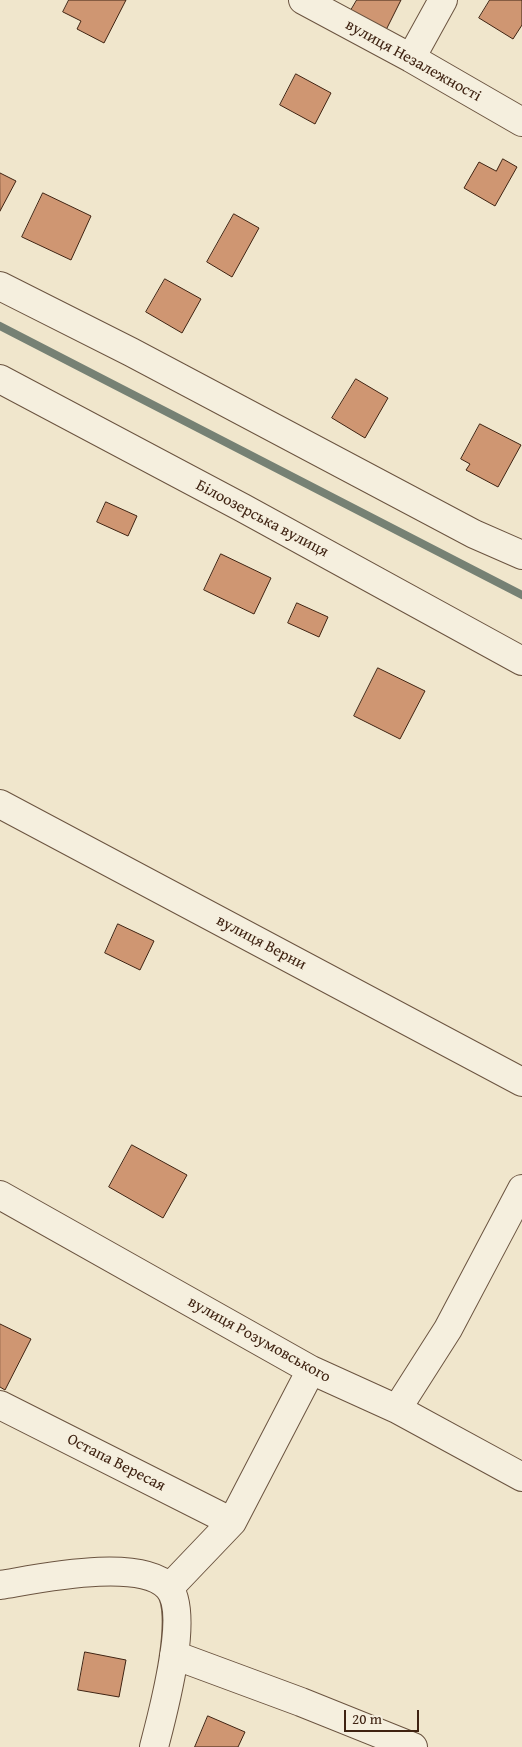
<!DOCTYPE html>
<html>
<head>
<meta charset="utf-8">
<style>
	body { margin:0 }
	#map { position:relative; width:522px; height:1747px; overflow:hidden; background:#f0e6cc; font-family:"Gentium Book Plus",serif }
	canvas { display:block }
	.scale { position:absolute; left:344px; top:1710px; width:75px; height:22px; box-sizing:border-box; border:2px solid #3f2312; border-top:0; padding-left:6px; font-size:15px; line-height:18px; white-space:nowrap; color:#3f2312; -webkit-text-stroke:4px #f5efde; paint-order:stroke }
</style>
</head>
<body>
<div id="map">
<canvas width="522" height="1747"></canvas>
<div class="scale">20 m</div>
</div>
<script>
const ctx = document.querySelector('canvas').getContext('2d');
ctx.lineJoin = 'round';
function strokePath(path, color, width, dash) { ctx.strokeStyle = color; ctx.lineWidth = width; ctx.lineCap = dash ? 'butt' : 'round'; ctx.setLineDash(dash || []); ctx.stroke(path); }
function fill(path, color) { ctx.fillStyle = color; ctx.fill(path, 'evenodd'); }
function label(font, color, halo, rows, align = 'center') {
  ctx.font = font + ' "Gentium Book Plus",serif'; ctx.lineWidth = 4.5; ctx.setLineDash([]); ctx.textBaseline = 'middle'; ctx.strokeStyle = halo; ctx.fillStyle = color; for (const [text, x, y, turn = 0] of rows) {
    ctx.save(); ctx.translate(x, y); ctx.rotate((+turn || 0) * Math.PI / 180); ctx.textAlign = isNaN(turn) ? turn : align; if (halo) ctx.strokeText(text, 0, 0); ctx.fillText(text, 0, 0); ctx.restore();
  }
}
strokePath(new Path2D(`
	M 0,326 L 522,595`), '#768174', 8);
const building = new Path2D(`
	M 69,0 L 126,0 L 104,43 L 77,29 L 81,21 L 63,12 Z
	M 357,0 L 401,0 L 386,30 L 350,12 Z
	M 490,0 L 522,0 L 522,25 L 513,39 L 479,18 Z
	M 296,74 L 331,93 L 315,124 L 280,105 Z
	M 503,159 L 517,167 L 495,206 L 464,188 L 479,162 L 496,171 Z
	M 0,173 L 16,181 L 0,211 Z
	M 43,193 L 91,216 L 71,260 L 22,237 Z
	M 234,214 L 259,228 L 232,277 L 207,262 Z
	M 165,279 L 201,299 L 182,333 L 146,312 Z
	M 356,379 L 388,398 L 365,438 L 332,418 Z
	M 480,424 L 521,445 L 498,487 L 466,470 L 470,464 L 461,459 Z
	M 106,502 L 137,516 L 128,536 L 97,522 Z
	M 221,554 L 271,578 L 254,614 L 204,590 Z
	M 297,603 L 328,617 L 319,637 L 288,623 Z
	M 378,668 L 425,691 L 400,739 L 354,716 Z
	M 118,924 L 154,941 L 140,970 L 105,953 Z
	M 132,1145 L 187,1175 L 163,1218 L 109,1187 Z
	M 0,1324 L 31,1339 L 5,1390 L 0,1387 Z
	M 85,1652 L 126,1660 L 119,1697 L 78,1690 Z
	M 208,1716 L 245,1732 L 238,1747 L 195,1747 Z`);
fill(building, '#cf9672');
strokePath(building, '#3f2312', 1);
const minor = new Path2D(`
	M 303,0 L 411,58 L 522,122
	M 411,58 L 443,0
	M 0,286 L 131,352 L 474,534 L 522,555
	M 0,379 L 243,508 L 522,661
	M 0,804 L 522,1082
	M 0,1195 L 311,1370 L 397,1409 L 522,1477
	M 0,1405 L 232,1522
	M 397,1409 L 448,1329 L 522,1189
	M 0,1585 C 38,1579 139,1557 168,1587 C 191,1611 162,1716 154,1747
	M 169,1588 L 232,1522 L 311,1370
	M 174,1655 L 301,1702 L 413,1747`);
strokePath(minor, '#6b5440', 30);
strokePath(minor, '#f5efde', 28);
label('16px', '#3f2312', '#f5efde', [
	["вулиця Незалежності",413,61,29],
	["Білоозерська вулиця",262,519,28],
	["вулиця Верни",261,943,28],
	["вулиця Розумовського",259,1340,29],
	["Остапа Вересая",116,1463,27]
]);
</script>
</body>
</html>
